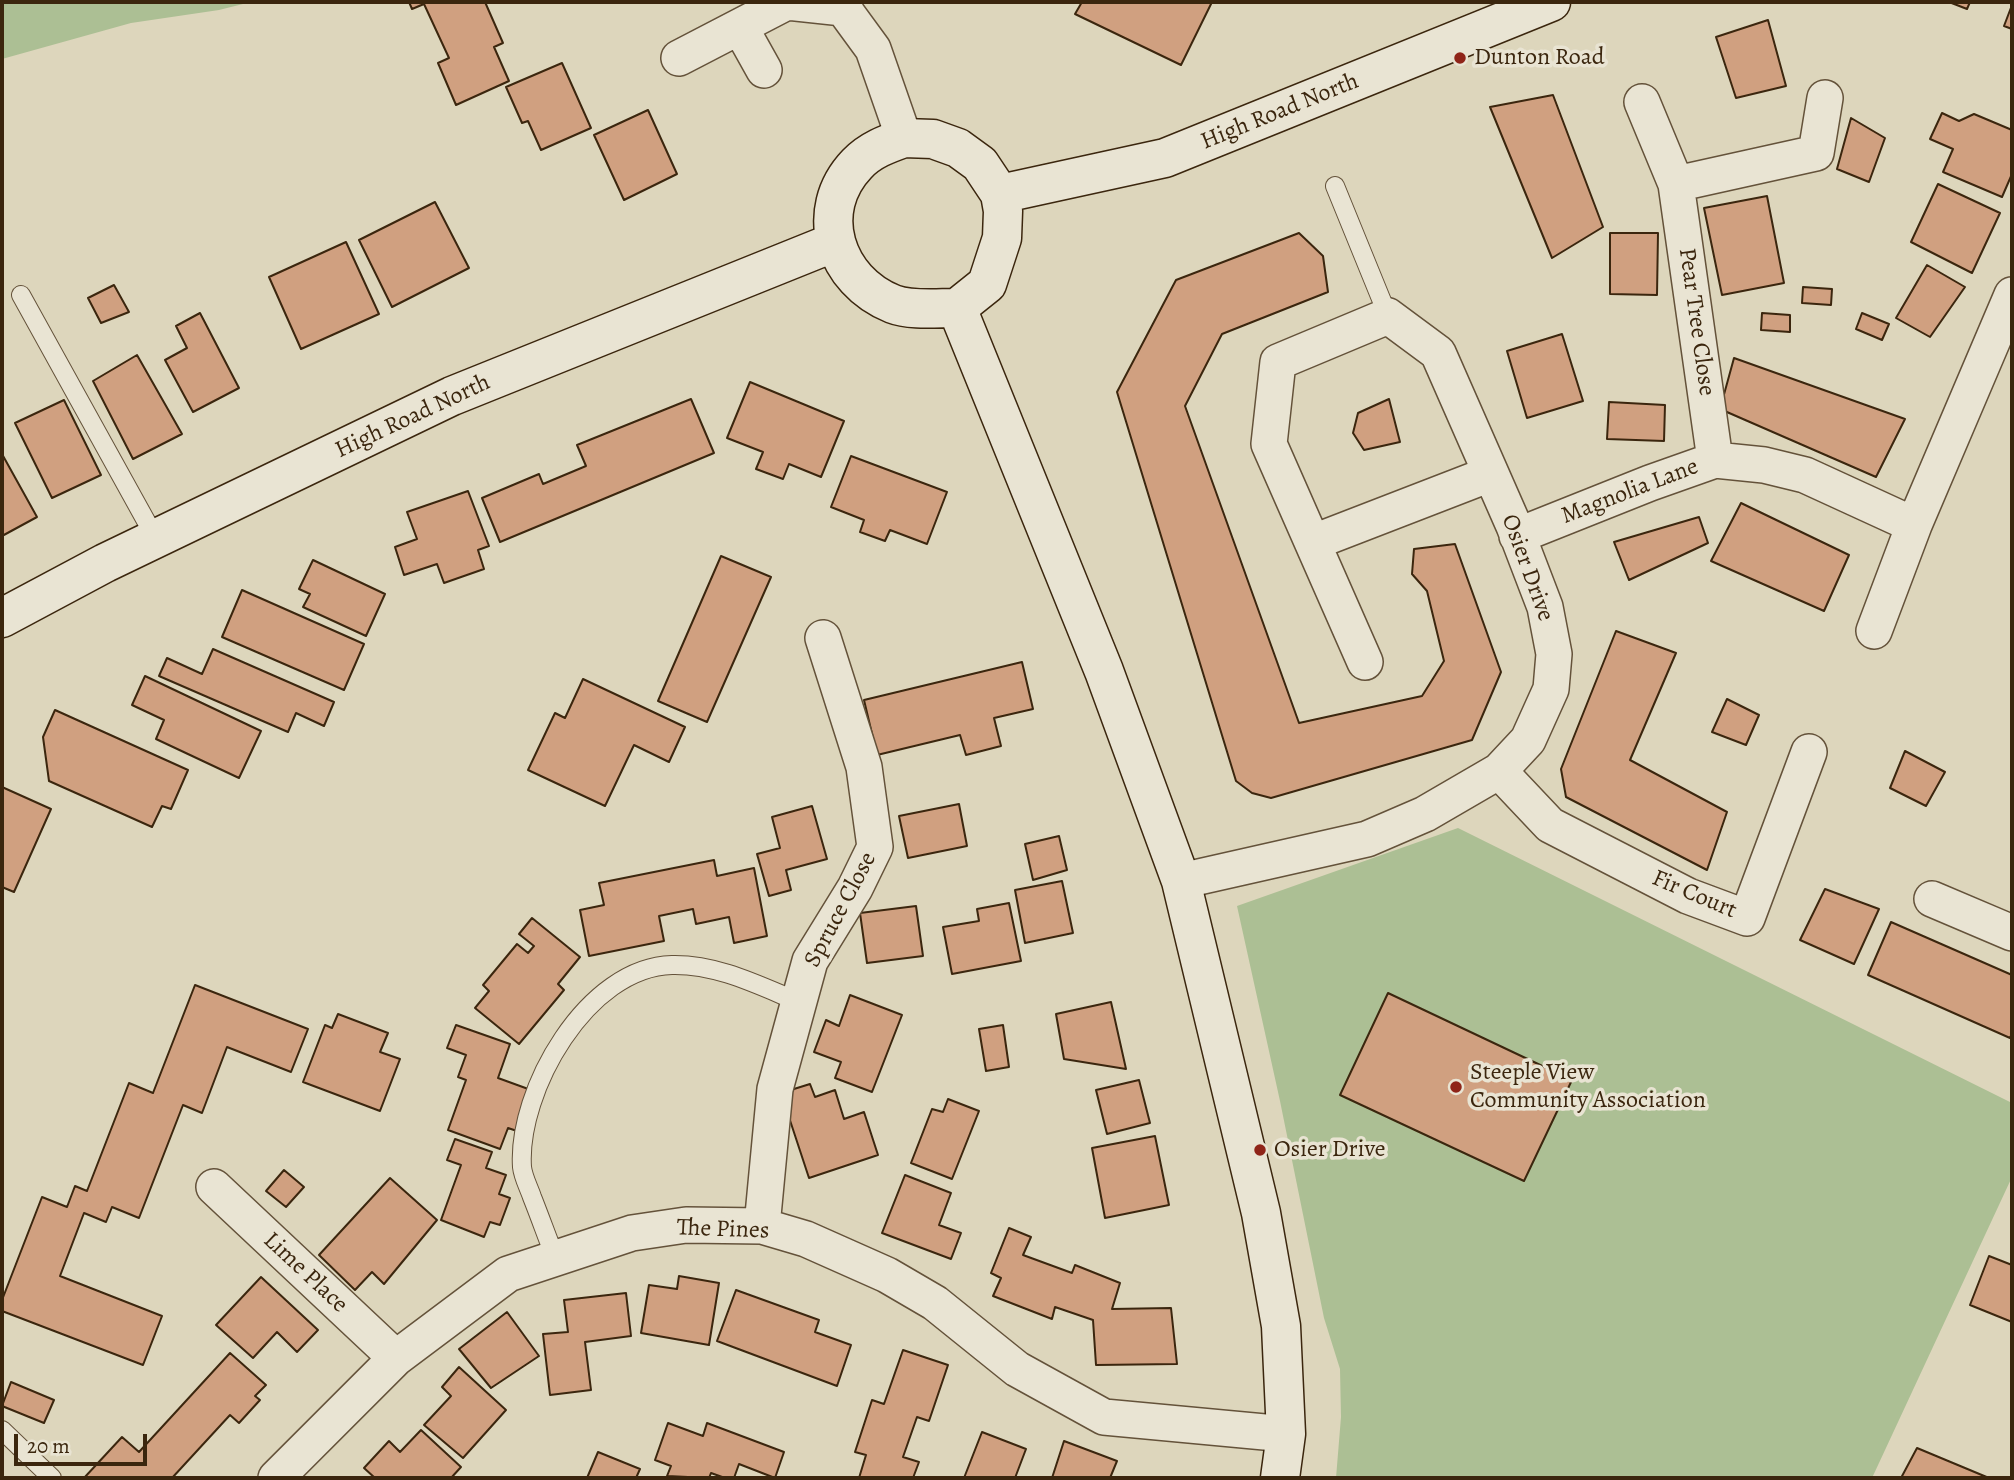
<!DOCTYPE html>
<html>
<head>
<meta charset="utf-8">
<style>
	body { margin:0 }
	#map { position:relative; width:2014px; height:1480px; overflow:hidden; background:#ddd6bc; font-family:Alegreya,serif }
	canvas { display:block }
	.frame { position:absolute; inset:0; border:4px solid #3b260e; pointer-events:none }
	.scale { position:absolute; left:14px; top:1434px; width:133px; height:32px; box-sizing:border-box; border:4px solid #3b260e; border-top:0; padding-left:9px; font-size:21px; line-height:24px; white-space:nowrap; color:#3b260e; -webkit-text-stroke:5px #e9e4d3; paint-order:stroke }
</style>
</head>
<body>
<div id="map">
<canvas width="2014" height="1480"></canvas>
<div class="frame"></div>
<div class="scale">20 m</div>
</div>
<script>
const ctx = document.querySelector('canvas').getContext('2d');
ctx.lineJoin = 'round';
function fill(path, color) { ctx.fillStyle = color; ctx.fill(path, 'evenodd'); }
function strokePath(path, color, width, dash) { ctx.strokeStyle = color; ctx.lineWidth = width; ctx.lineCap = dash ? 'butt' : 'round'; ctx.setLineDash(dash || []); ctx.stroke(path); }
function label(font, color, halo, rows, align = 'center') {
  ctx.font = font + ' Alegreya,serif'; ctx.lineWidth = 7; ctx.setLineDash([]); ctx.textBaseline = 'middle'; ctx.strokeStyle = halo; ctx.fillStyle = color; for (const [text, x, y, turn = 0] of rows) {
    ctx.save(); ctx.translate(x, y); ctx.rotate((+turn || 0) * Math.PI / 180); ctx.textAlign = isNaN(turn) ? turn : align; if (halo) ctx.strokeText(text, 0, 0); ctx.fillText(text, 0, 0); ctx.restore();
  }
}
fill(new Path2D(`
	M 2,2 L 251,2 L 219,10 L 131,23 L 2,59 Z
	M 1458,828 L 2012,1103 L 2012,1177 L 1872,1478 L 1336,1478 L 1341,1417 L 1340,1369 L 1324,1318 L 1280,1101 L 1237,906 Z`), '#acbf94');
const building = new Path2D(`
	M 409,2 L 485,2 L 503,43 L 494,47 L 509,81 L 456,105 L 438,63 L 449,58 L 424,4 L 412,9 Z
	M 1082,2 L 1212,2 L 1181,65 L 1075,14 Z
	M 1949,2 L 1970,2 L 1967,9 Z
	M 2012,5 L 2012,29 L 2004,26 Z
	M 1768,20 L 1786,86 L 1736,98 L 1716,37 Z
	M 562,63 L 591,128 L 541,150 L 528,121 L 522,123 L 506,87 Z
	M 1553,95 L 1603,227 L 1552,258 L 1490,107 Z
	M 648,110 L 677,174 L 624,200 L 594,135 Z
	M 1942,113 L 1959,121 L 1974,114 L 2012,130 L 2012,174 L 2002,197 L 1943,172 L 1953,149 L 1930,139 Z
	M 1851,118 L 1885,138 L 1869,182 L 1837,169 Z
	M 1938,184 L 2000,213 L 1972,273 L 1911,242 Z
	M 1767,196 L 1784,283 L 1722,295 L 1704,208 Z
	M 435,202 L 469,268 L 392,307 L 359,240 Z
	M 1299,233 L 1323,256 L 1328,292 L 1222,334 L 1185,406 L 1299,723 L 1422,696 L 1444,661 L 1427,591 L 1412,574 L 1414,549 L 1455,544 L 1501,672 L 1472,740 L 1271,798 L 1252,793 L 1236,781 L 1117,392 L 1176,280 Z
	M 1610,233 L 1658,233 L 1657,295 L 1610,294 Z
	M 346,242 L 379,314 L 301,349 L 269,277 Z
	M 1927,265 L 1965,287 L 1930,337 L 1896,318 Z
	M 114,285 L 129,312 L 101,323 L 88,298 Z
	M 1803,287 L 1832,289 L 1831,305 L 1802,303 Z
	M 200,313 L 239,388 L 193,412 L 165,360 L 187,348 L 176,326 Z
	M 1762,313 L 1790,315 L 1790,332 L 1761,330 Z
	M 1862,313 L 1889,324 L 1882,340 L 1856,329 Z
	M 1562,334 L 1583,401 L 1527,418 L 1507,351 Z
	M 137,355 L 182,434 L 133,459 L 93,381 Z
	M 1734,358 L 1905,419 L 1876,477 L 1720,409 Z
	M 750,382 L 844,421 L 821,477 L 789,464 L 783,479 L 756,469 L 763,452 L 727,438 Z
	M 691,399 L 714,453 L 500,542 L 482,498 L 539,474 L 543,484 L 586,466 L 577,445 Z
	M 1389,399 L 1400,442 L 1364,450 L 1353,433 L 1358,413 Z
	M 64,400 L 101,475 L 52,498 L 15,423 Z
	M 1609,402 L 1665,405 L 1664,441 L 1607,439 Z
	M 2,454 L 37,517 L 2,536 Z
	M 851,456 L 947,492 L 927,544 L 890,530 L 885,541 L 860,532 L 864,520 L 831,507 Z
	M 468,491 L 489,546 L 478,550 L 484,569 L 444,583 L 437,564 L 404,575 L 395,547 L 417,539 L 407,512 Z
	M 1741,503 L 1849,555 L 1824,611 L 1711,561 Z
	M 1699,517 L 1708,543 L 1629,580 L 1614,542 Z
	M 721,556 L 771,577 L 707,722 L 658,701 Z
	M 313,560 L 385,594 L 366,636 L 303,607 L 310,594 L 299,589 Z
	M 242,590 L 364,644 L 344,690 L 222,637 Z
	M 1616,631 L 1676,653 L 1630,760 L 1727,812 L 1707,870 L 1566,797 L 1561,769 Z
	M 213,649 L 334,702 L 324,726 L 296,713 L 288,732 L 159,676 L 167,658 L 202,674 Z
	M 1022,662 L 1033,709 L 994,718 L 1001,746 L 966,755 L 960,735 L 877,755 L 864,700 Z
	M 145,676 L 261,731 L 239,778 L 156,739 L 164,720 L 132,705 Z
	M 583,679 L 685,727 L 669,762 L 634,745 L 605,806 L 528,770 L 555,713 L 565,718 Z
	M 1727,699 L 1759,715 L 1746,745 L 1712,732 Z
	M 55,710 L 188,770 L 171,809 L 162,806 L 152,827 L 49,781 L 43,737 Z
	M 1905,751 L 1945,772 L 1926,806 L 1890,788 Z
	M 2,787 L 51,809 L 14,892 L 2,887 Z
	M 959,804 L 967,846 L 908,858 L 899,816 Z
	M 812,806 L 827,859 L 786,870 L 791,890 L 769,896 L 757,854 L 780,848 L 772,817 Z
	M 1059,836 L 1067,870 L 1033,880 L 1025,844 Z
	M 714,860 L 717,876 L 754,868 L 767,936 L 734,943 L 729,917 L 696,924 L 693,909 L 659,916 L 664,941 L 589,956 L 580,910 L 604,905 L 599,883 Z
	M 1062,881 L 1073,933 L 1025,943 L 1015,890 Z
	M 1825,889 L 1879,909 L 1854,964 L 1800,940 Z
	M 1009,903 L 1021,961 L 952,974 L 943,927 L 979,921 L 977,909 Z
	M 916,906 L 923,956 L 867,963 L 860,913 Z
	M 532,918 L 580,957 L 558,984 L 564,990 L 519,1044 L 475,1008 L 489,991 L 483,985 L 517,944 L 528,953 L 534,946 L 519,934 Z
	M 1891,922 L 2012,975 L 2012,1033 L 2010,1038 L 1868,975 Z
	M 195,985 L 308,1029 L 291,1072 L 227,1047 L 202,1113 L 183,1105 L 139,1218 L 112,1207 L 106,1222 L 84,1213 L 60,1276 L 162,1316 L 143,1365 L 2,1311 L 2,1300 L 42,1197 L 67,1207 L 75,1186 L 87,1191 L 129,1083 L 153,1093 Z
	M 1388,993 L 1572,1080 L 1524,1181 L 1340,1095 Z
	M 850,995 L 902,1015 L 872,1092 L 835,1078 L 841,1062 L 814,1052 L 826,1020 L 839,1026 Z
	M 1111,1002 L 1126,1069 L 1064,1059 L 1056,1014 Z
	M 338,1014 L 388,1033 L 380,1052 L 400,1059 L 380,1111 L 303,1082 L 325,1025 L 332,1028 Z
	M 456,1025 L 510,1044 L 498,1078 L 531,1090 L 517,1131 L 508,1128 L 500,1149 L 448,1130 L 466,1080 L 458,1077 L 466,1055 L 447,1048 Z
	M 1003,1025 L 1009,1067 L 986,1071 L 979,1029 Z
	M 1139,1080 L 1150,1123 L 1107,1134 L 1096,1090 Z
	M 810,1084 L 815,1097 L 835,1090 L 844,1119 L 864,1112 L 878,1155 L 809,1178 L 781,1093 Z
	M 948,1099 L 979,1111 L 952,1179 L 911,1163 L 932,1109 L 943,1112 Z
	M 1155,1136 L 1169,1205 L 1105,1218 L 1092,1148 Z
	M 455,1139 L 492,1152 L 486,1168 L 506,1175 L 499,1194 L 510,1198 L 500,1225 L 490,1222 L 484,1237 L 441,1220 L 461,1165 L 447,1160 Z
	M 284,1170 L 304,1187 L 286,1207 L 266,1191 Z
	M 905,1175 L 951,1193 L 939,1225 L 961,1233 L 951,1259 L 882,1233 Z
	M 390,1178 L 437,1220 L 384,1284 L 372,1272 L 355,1290 L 319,1255 Z
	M 1009,1228 L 1031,1237 L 1023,1255 L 1072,1273 L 1075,1265 L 1120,1283 L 1112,1309 L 1171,1308 L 1177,1364 L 1096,1365 L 1093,1320 L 1055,1307 L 1052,1319 L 993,1296 L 1001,1278 L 991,1273 Z
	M 1989,1256 L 2012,1265 L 2012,1322 L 1970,1305 Z
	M 679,1276 L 719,1283 L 709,1345 L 641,1333 L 649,1285 L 677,1289 Z
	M 261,1277 L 318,1330 L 297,1352 L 277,1332 L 253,1358 L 216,1325 Z
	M 736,1290 L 819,1320 L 815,1332 L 851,1345 L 837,1386 L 717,1341 Z
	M 626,1293 L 631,1336 L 585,1342 L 591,1390 L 550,1395 L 543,1334 L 568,1332 L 564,1300 Z
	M 507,1312 L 539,1356 L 491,1388 L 459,1349 Z
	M 903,1350 L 948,1365 L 929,1421 L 917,1417 L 903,1457 L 919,1462 L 913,1478 L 859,1478 L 866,1455 L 855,1452 L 872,1400 L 884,1404 Z
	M 230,1353 L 266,1385 L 255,1396 L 260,1400 L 239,1423 L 230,1415 L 172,1478 L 84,1478 L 122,1437 L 139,1452 Z
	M 459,1367 L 506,1410 L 463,1458 L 424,1425 L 451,1396 L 442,1387 Z
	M 11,1382 L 54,1400 L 44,1423 L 2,1406 Z
	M 668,1423 L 703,1436 L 707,1423 L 784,1452 L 775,1478 L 739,1464 L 734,1478 L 725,1478 L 711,1473 L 709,1478 L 667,1476 L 671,1466 L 655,1460 Z
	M 421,1430 L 461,1467 L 451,1478 L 375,1478 L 364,1468 L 389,1441 L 400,1452 Z
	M 982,1432 L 1026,1449 L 1015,1478 L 964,1478 Z
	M 1064,1441 L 1117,1461 L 1110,1478 L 1052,1478 Z
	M 1917,1448 L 1989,1478 L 1901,1478 Z
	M 598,1452 L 640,1469 L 636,1478 L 587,1478 Z`);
fill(building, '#d0a080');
strokePath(building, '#3b260e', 2);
const lane = new Path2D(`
	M 1335,186 L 1388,316
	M 21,295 L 156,539
	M 555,1257 C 547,1237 540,1217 532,1197 C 529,1188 523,1177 522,1167 C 517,1091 587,967 672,965 C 717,964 758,985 799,1002
	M 2,1430 L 52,1478`);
const street = new Path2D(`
	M 845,2 L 843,8 L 873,49 L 904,138
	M 740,27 L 764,70
	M 679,58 L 787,2 L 843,8
	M 1642,102 L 1676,184 L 1715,460
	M 1676,184 L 1816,153 L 1825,98
	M 1517,536 L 1650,483 L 1715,460 L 1764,465 L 1805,475 L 1914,525
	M 1314,542 L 1490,474
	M 1874,631 L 1914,525 L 2012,295
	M 1499,771 L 1550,825 L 1688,896 L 1747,918 L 1809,752
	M 1181,881 L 1367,839 L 1425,814 L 1499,771 L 1528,740 L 1551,689 L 1554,654 L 1545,607 L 1514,526 L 1438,353 L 1388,316 L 1278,362 L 1269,444 L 1365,662
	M 1932,899 L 2012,933
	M 214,1187 L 396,1358
	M 762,1226 L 775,1089 L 810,961 L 855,888 L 875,847 L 864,767 L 823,638
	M 276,1478 L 396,1358 L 508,1274 L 632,1233 L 686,1225 L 762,1226 L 806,1239 L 887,1275 L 935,1303 L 1017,1369 L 1104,1417 L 1286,1434`);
const secondary = new Path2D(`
	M 904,138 L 933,139 L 958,148 L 980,164 L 1000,194 L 1003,211 L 1002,238 L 987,284 L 957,308 C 937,308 911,311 893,304 C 835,281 812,211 857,164 C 870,150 887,144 904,138 Z
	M 1000,194 L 1165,158 L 1551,2
	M 957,308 L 1104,671 L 1181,881 L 1261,1213 L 1281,1326 L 1286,1434 L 1280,1478
	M 2,618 L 105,563 L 452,396 L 835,242`);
strokePath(lane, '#64523a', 20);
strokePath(street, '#64523a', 38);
strokePath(secondary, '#3b260e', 41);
strokePath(lane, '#e9e4d3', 18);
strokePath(street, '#e9e4d3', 35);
strokePath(secondary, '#e9e4d3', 38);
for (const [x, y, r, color] of [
	[1460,58,7,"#8f2418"],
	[1456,1087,7,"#8f2418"],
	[1260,1150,7,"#8f2418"]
]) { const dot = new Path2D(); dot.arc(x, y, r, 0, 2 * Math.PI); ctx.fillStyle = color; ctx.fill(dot); strokePath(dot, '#e9e4d3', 2.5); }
label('24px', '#3b260e', '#e9e4d3', [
	["Dunton Road",1474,58],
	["Steeple View",1470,1073],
	["Community Association",1470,1101],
	["Osier Drive",1274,1150]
], 'left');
label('24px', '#3b260e', '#e9e4d3', [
	["High Road North",1280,112,-22],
	["Pear Tree Close",1696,322,82],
	["High Road North",413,417,-25],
	["Magnolia Lane",1630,492,-21],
	["Osier Drive",1527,568,70],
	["Fir Court",1694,895,23],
	["Spruce Close",841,910,-62],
	["The Pines",723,1230,2],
	["Lime Place",305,1273,43]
]);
</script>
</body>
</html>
